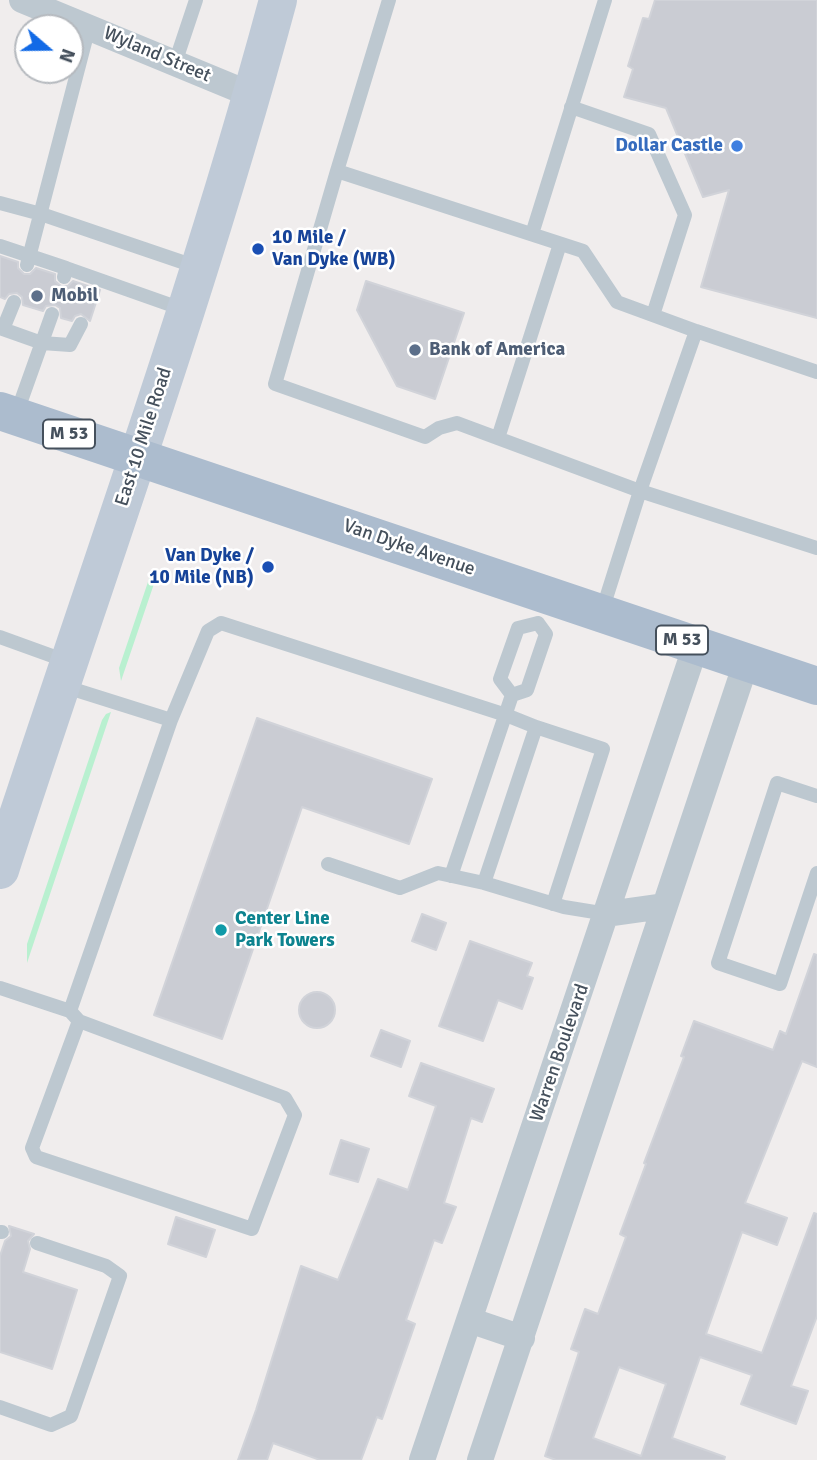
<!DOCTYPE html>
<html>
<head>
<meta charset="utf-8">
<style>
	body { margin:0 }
	#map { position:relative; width:817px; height:1460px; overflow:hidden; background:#f0eded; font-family:Signika,sans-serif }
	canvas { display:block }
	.north { position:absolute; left:14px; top:14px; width:70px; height:70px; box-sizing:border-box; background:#fff; border:2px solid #b5b9be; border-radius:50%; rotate:110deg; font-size:19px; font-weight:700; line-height:28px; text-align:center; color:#45505c }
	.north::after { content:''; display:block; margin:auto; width:24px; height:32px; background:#126ae6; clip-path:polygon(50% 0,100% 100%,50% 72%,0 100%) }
</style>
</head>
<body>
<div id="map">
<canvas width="817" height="1460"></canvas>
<div class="north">N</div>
</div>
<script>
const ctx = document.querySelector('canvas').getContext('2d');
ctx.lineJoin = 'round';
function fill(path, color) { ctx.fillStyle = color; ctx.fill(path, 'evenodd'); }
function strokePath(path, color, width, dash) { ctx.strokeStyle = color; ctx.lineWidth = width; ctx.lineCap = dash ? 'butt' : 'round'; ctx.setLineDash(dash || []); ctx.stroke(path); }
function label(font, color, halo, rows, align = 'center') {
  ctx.font = font + ' Signika,sans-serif'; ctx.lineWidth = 5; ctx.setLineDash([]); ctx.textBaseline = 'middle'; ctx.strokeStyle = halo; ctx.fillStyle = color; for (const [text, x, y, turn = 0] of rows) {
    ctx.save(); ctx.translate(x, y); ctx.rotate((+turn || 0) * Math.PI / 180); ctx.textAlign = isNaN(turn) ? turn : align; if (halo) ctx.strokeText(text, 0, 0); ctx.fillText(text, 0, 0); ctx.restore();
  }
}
fill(new Path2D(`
	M 152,570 L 158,572 L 121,681 L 119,668 Z
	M 111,712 L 27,963 L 27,944 L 102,720 L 106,714 Z`), '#b9f0d0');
const building = new Path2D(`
	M 655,0 L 817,0 L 817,318 L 701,287 L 729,190 L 703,197 L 666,108 L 624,97 L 633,69 L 628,66 L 643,18 L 649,19 Z
	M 0,256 L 18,262 L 18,268 L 24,274 L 30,274 L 36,268 L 55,274 L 55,281 L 61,286 L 68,286 L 73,281 L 100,290 L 90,321 L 81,314 L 75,316 L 72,321 L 61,318 L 60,308 L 55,305 L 46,306 L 43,311 L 23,305 L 22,297 L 17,293 L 9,294 L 5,299 L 0,297 Z
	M 366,281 L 464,313 L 435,399 L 397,386 L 357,310 Z
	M 257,718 L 432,779 L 409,844 L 302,807 L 222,1039 L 154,1015 Z
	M 422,914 L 446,923 L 436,950 L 412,941 Z
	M 470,941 L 532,963 L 527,976 L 533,978 L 522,1009 L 498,1000 L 483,1041 L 439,1026 Z
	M 814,954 L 817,955 L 817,1067 L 802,1061 L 745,1203 L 787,1218 L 777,1245 L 742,1232 L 706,1334 L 762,1353 L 814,1213 L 817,1214 L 817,1316 L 791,1386 L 808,1391 L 796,1424 L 741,1404 L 752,1375 L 700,1357 L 672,1438 L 725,1457 L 724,1460 L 556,1460 L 545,1456 L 579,1352 L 571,1349 L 585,1309 L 598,1314 L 626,1237 L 620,1234 L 646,1164 L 644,1163 L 684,1057 L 681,1056 L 694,1021 L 773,1050 L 780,1031 L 786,1034 ZM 619,1367 L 666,1384 L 641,1456 L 593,1438 Z
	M299 1010a18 18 0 1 1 36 0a18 18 0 1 1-36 0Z
	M 381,1030 L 410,1041 L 401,1067 L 371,1056 Z
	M 421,1063 L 494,1089 L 482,1122 L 471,1118 L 444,1203 L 456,1207 L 442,1243 L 434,1240 L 406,1320 L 415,1324 L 382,1419 L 377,1417 L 361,1460 L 320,1460 L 273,1443 L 267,1460 L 238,1460 L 256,1410 L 301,1266 L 338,1280 L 378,1179 L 408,1190 L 436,1106 L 409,1096 Z
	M 341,1140 L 369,1149 L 358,1182 L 330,1174 Z
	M 176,1217 L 215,1230 L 206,1257 L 168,1244 Z
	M 9,1226 L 34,1234 L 28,1241 L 30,1249 L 23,1272 L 77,1290 L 52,1369 L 0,1352 L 0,1256 L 5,1241 L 11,1236 Z`);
fill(building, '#caccd3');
strokePath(building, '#d1d3d9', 2);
strokePath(new Path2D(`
	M 389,0 L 337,171 L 583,251 L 617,302 L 696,331 L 640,491 L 602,611
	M 175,63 L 196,0
	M 571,107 L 649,134 L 685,215 L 653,315
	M 337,171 L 275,384 L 425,437 L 439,428 L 457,423 L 640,491 L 817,548
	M 0,203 L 41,214 L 197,267
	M 532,234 L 605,0
	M 0,246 L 66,268
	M 27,265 L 89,27
	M 64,277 L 66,268 L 185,310
	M 0,328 L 42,343 L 70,345 L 81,324
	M 3,329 L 14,302
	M 696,331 L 817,372
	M 16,415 L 52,314
	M 498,438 L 560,244
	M 0,637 L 69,662
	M 63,686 L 171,720
	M 512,695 L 500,679 L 518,628 L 538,623
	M 512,695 L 527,690 L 546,634 L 538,623
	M 817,796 L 777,783 L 718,963 L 780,984 L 817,873
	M 328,864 L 400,888 L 438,873 L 484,883 L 564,907 L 607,914
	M 451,876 L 512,695
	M 484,883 L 536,727
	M 0,988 L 70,1011
	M 79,1021 L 285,1098 L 295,1115 L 252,1229 L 36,1157 L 32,1148 L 79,1021 L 70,1011 L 171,720 L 208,631 L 221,623 L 506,715 L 536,727 L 603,749 L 553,904
	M 0,1232 L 2,1232
	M 0,1407 L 51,1425 L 71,1416 L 120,1276 L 106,1266 L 37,1243`), '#bdc8d0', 14);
strokePath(new Path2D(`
	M 22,0 L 252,95
	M 607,914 L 664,906
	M 469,1320 L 522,1338
	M 422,1460 L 696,645
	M 480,1460 L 746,663`), '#bdc8d0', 26);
strokePath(new Path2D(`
	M 0,870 C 94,581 199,294 278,0`), '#bfcad7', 38);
strokePath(new Path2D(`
	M 0,411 L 817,686`), '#acbcce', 38);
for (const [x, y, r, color] of [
	[737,146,7,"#3f7fe0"],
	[258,249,7,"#1a4fb4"],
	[37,296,7,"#5c6f8a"],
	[415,350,7,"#5c6f8a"],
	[268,567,7,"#1a4fb4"],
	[221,930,7,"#0f9aa8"]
]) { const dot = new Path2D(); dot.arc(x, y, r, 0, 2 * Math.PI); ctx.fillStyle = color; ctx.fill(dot); strokePath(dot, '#fff', 2.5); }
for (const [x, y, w] of [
	[69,434,52],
	[682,640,52]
]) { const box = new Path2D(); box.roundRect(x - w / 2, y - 14.5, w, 29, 5); ctx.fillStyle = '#fff'; ctx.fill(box); strokePath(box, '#45505c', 2); }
label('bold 18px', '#45505c', null, [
	["M 53",69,434],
	["M 53",682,640]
]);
label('19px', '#45505c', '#fff', [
	["Wyland Street",157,55,23],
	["East 10 Mile Road",144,437,-72],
	["Van Dyke Avenue",409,548,19],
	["Warren Boulevard",560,1053,-71]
]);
label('bold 19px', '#366cbe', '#fff', [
	["Dollar Castle",723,146]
], 'right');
label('bold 19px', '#164399', '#fff', [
	["10 Mile /",272,238],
	["Van Dyke (WB)",272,260],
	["Van Dyke /",254,556,"right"],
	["10 Mile (NB)",254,578,"right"]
], 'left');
label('bold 19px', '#4e5e75', '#fff', [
	["Mobil",51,296],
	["Bank of America",429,350]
], 'left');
label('bold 19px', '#0d838f', '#fff', [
	["Center Line",235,919],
	["Park Towers",235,941]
], 'left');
</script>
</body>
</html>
